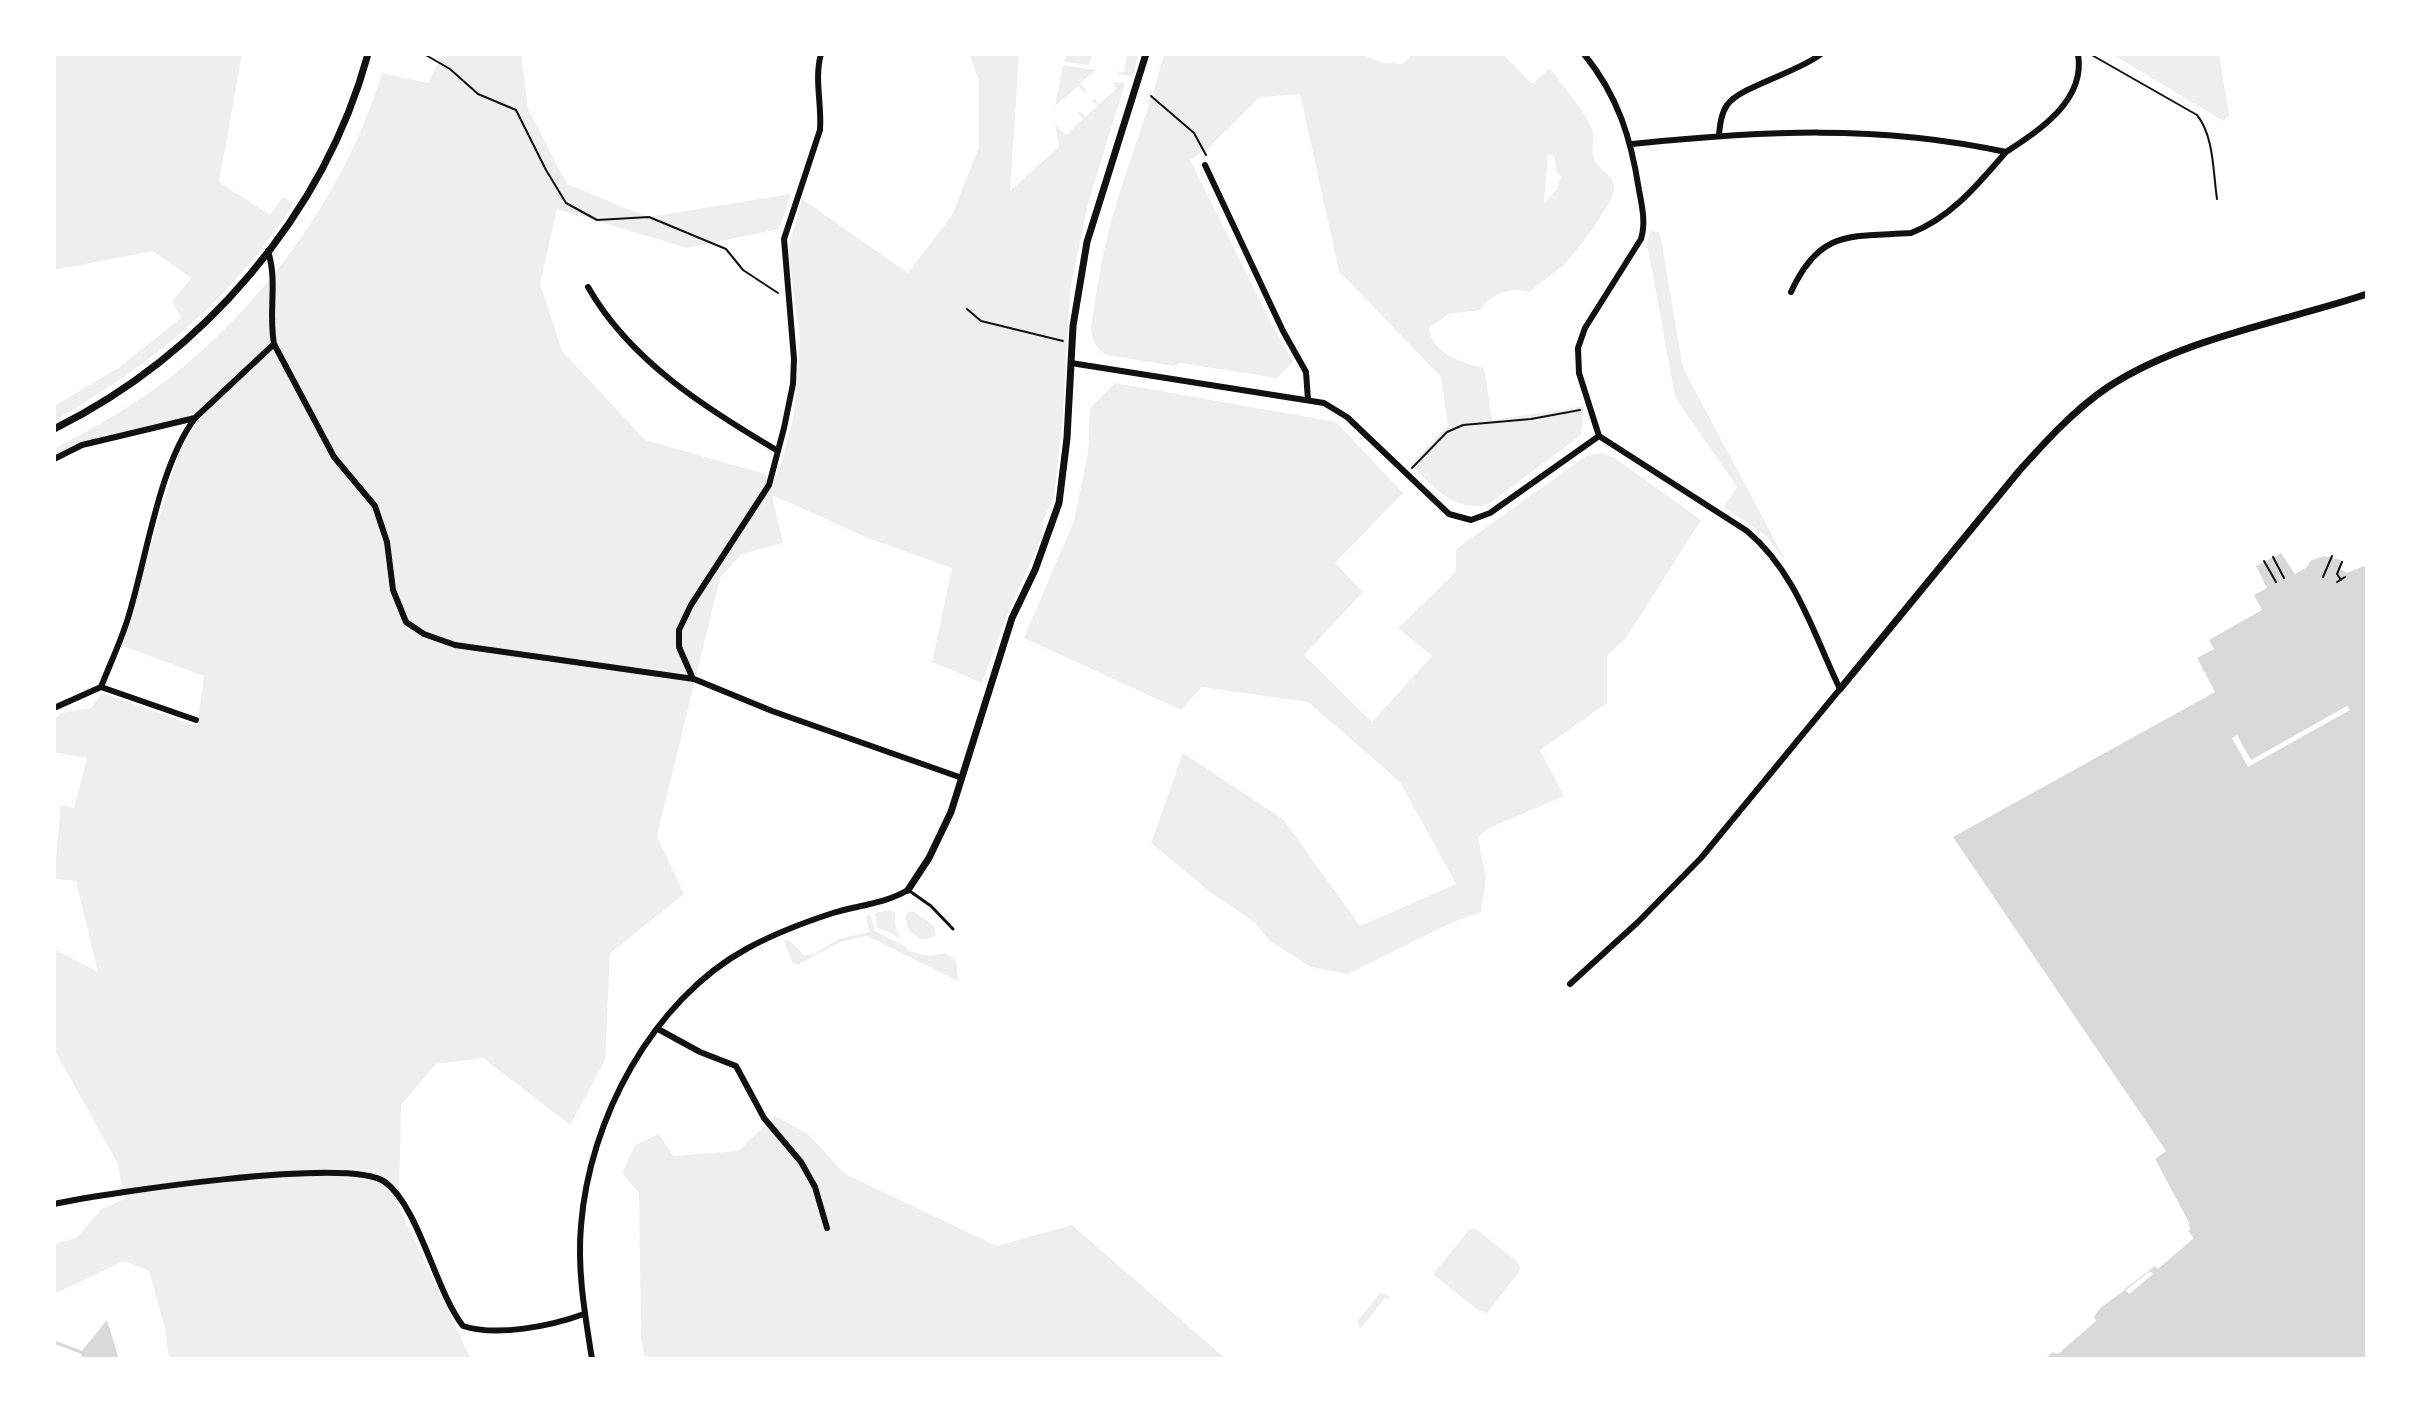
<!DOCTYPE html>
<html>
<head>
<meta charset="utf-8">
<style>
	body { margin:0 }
	#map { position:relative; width:2421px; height:1413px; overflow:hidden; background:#fff; font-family:"DejaVu Sans",sans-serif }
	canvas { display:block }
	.frame { position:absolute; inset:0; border:56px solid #fff; pointer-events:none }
</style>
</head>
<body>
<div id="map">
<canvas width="2421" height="1413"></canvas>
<div class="frame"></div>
</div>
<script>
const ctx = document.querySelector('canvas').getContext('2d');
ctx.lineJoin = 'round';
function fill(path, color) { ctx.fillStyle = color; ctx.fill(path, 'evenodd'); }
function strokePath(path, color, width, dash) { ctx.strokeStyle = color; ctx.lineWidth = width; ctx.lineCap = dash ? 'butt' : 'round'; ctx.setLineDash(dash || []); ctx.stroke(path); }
fill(new Path2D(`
	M 54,54 L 242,54 L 219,182 L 270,215 L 283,197 L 293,204 C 231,301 152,364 54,421 L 54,406 L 120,367 L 181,318 L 172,302 L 191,278 L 153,251 L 54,270 Z
	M 442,54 L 521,54 L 528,109 L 567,184 L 648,217 L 791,194 L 779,229 L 687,248 L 557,209 L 540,284 L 562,351 L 645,440 L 765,474 L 770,488 L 784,455 L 794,415 L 800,338 L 788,251 L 802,199 L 908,273 L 952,215 L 979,147 L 979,81 L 969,54 L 1019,54 L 1010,191 L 1059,147 L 1055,124 L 1066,135 L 1083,119 L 1078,113 L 1080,111 L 1085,117 L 1097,106 L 1092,101 L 1094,99 L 1099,104 L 1116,89 L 1113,82 L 1125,83 L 1088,204 L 1070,290 L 1063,414 L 1054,498 L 1044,518 L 1042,537 L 1005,620 L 982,683 L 932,662 L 952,568 L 868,538 L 772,495 L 783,543 L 742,554 L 720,578 L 657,836 L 684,894 L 610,953 L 605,1061 L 570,1125 L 483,1058 L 436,1064 L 401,1105 L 399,1207 L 471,1359 L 169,1359 L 165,1328 L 149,1271 L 124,1261 L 54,1294 L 54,1244 L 76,1238 L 102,1209 L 124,1199 L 118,1164 L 54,1049 L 54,949 L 98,972 L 76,881 L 54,879 L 61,805 L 74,808 L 87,758 L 54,752 L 54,720 L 61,713 L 91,708 L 102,693 L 197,726 L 204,676 L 120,645 L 179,453 L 195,425 L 185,418 C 141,428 94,435 54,455 L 54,449 C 99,425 144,400 183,367 C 274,291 347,187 382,73 L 428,83 Z
	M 1067,54 L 1093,54 L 1089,65 L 1064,62 Z
	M 1127,54 L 1138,54 L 1134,73 L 1130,76 L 1118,74 L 1117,71 L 1124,72 Z
	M 1164,54 L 1361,54 L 1383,63 L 1402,64 L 1413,54 L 1503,54 L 1532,84 L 1550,68 C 1563,87 1583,107 1592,129 C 1596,138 1590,149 1594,159 C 1599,171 1613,173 1614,188 C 1615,202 1575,254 1564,265 C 1552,274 1541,282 1530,292 C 1511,287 1491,293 1480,310 L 1448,314 L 1429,328 C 1433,355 1461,362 1484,368 L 1492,420 L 1584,406 L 1581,435 L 1490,503 C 1455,515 1434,486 1410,465 L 1448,426 L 1441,377 L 1339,271 L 1300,94 L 1260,97 L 1206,150 L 1190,160 L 1272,325 L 1293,362 L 1277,378 L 1180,363 L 1174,366 L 1107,355 C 1095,348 1092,342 1091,328 C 1097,285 1104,243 1117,201 C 1132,152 1151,104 1164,54 ZM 1548,155 L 1555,156 L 1556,170 L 1561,177 L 1556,190 L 1544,203 Z
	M 2112,54 L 2219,54 L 2229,115 L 2224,121 L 2215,116 Z
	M 1063,65 L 1096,70 L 1080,83 L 1086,90 L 1084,92 L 1079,86 L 1055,106 Z
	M 1651,230 L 1660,233 L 1683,368 L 1786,561 L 1766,536 L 1724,507 L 1737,487 L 1675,397 L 1647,243 Z
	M 1115,383 L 1336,422 L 1403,493 L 1335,563 L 1363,592 L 1304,655 L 1372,722 L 1432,656 L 1398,628 L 1456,572 L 1456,549 L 1586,456 L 1603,453 L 1615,458 L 1701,520 L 1626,638 L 1607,656 L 1607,703 L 1540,750 L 1564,796 L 1491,827 L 1478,837 L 1486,878 L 1481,912 L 1449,924 L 1348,974 L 1311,967 L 1271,942 L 1254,922 L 1209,891 L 1151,843 L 1183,753 L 1283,819 L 1360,926 L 1456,884 L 1400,782 L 1308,702 L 1202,687 L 1181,710 L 1024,638 L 1074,521 L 1088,452 L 1090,408 Z
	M 890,910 L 895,913 L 896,930 L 902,939 L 877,927 L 875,913 Z
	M 913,911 L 934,926 L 936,936 L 923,940 L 909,931 L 905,917 L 908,912 Z
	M 870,914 L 875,931 L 906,947 L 908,951 L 929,956 L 945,953 L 956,961 L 958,981 L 867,936 L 840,942 L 799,964 L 793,964 L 784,941 L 789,940 L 804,955 L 815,954 L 838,939 L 869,932 L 866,917 Z
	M 775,1116 L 808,1134 L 845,1174 L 997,1246 L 1072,1225 L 1226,1359 L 645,1359 L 641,1338 L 639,1193 L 622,1173 L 635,1145 L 659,1134 L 673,1156 L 738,1151 Z
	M 1474,1228 L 1517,1261 L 1520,1267 L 1519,1272 L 1486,1314 L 1482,1311 L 1480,1312 L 1433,1274 L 1469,1230 Z
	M 1381,1292 L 1390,1297 L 1387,1300 L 1385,1298 L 1360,1329 L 1358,1320 Z`), '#eee');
fill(new Path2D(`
	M 2281,553 L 2295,574 L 2307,567 L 2310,561 L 2324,556 L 2341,560 L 2340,569 L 2347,573 L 2367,565 L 2367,1359 L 2044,1359 L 2053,1352 L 2058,1354 L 2096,1321 L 2094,1316 L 2100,1308 L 2155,1266 L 2158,1269 L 2194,1238 L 2188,1231 L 2189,1223 L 2155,1159 L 2166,1151 L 1953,837 L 2215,692 L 2197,658 L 2214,649 L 2209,640 L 2262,610 L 2254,595 L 2267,588 L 2256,566 Z
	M 107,1320 L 119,1359 L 82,1359 L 81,1352 Z`), '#d9d9d9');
fill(new Path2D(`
	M 2347,706 L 2350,710 L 2248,767 L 2232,738 L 2237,735 L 2251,760 Z
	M 2155,1159 L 2189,1223 L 2190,1230 L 2188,1231 L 2153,1163 Z
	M 2150,1271 L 2153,1274 L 2129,1294 L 2125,1290 L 2100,1308 L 2093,1318 L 2091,1315 L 2098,1304 L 2121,1288 L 2126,1290 Z`), '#fff');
strokePath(new Path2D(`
	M 54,1342 L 81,1352`), '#d9d9d9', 3);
strokePath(new Path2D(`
	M 424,54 L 450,69 L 478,94 L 516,110 L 546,170 L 566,203 L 597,220 L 649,217 L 726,249 L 743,270 L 778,293
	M 2090,54 L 2197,115 C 2214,136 2213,172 2217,199
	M 1151,96 L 1194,133 L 1206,155
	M 967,309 L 981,321 L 1063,341
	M 1412,468 L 1447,432 L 1463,425 L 1531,419 L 1580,410
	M 2273,557 L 2284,578
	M 2264,561 L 2276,582
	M 2323,577 L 2332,556
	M 2341,580 L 2337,574 L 2342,562
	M 2337,582 L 2345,577`), '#111', 2);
strokePath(new Path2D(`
	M 911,892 L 931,906 L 953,929`), '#111', 3);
strokePath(new Path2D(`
	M 1719,135 C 1720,125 1721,114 1727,105 C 1741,86 1797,73 1821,54
	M 1632,144 C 1761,131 1878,124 2006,152 C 2040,130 2086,100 2078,54
	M 1205,165 L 1283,331 L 1306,372 L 1308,400
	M 268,251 C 278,283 268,311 274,344 L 334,457 L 375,506 L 387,542 L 393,590 L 406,622 L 424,634 L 455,645 L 694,679 L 772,711 L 962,778
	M 588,287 C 630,361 707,409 778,451
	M 1791,292 C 1820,229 1850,237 1911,233 C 1951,218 1979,183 2006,152
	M 1071,363 L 1324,403 L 1347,417 L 1449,514 L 1471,520 L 1490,513 L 1599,436
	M 54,459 L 82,445 L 195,418 L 274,344
	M 693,679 L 679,647 L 679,630 L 691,605 L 769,485 L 784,428 L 793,384 L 794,359 L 784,239 L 820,130 C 822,104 814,79 821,54
	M 101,687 L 196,720
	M 54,708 L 101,687 C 110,664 121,641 128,618 C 147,557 158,468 195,418
	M 1570,984 L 1638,922 L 1701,858 L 1840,689 C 1813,633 1796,572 1747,531 L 1599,436 L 1579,373 L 1578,348 L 1585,328 L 1641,239 C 1646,223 1642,206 1639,190 C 1631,138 1618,96 1584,54
	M 658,1029 L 700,1052 L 736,1066 L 764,1118 L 801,1162 L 815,1187 L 827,1228
	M 54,1204 C 106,1193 350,1156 385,1182 C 419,1207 435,1290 463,1326 C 497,1337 551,1326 584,1314
	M 592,1359 C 585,1315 577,1270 581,1226 C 589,1120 652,1000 748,948 C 774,934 805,922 833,913 C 859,905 884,904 908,890`), '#111', 6);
strokePath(new Path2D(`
	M 54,429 C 203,355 324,215 368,54
	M 1840,689 L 2019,471 C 2046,441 2074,410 2108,387 C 2183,338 2283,322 2367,294
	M 908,890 L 929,858 L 951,812 L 1012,618 L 1035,570 L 1059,503 L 1067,438 L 1073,326 L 1087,242 L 1146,54`), '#111', 7);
</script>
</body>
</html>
